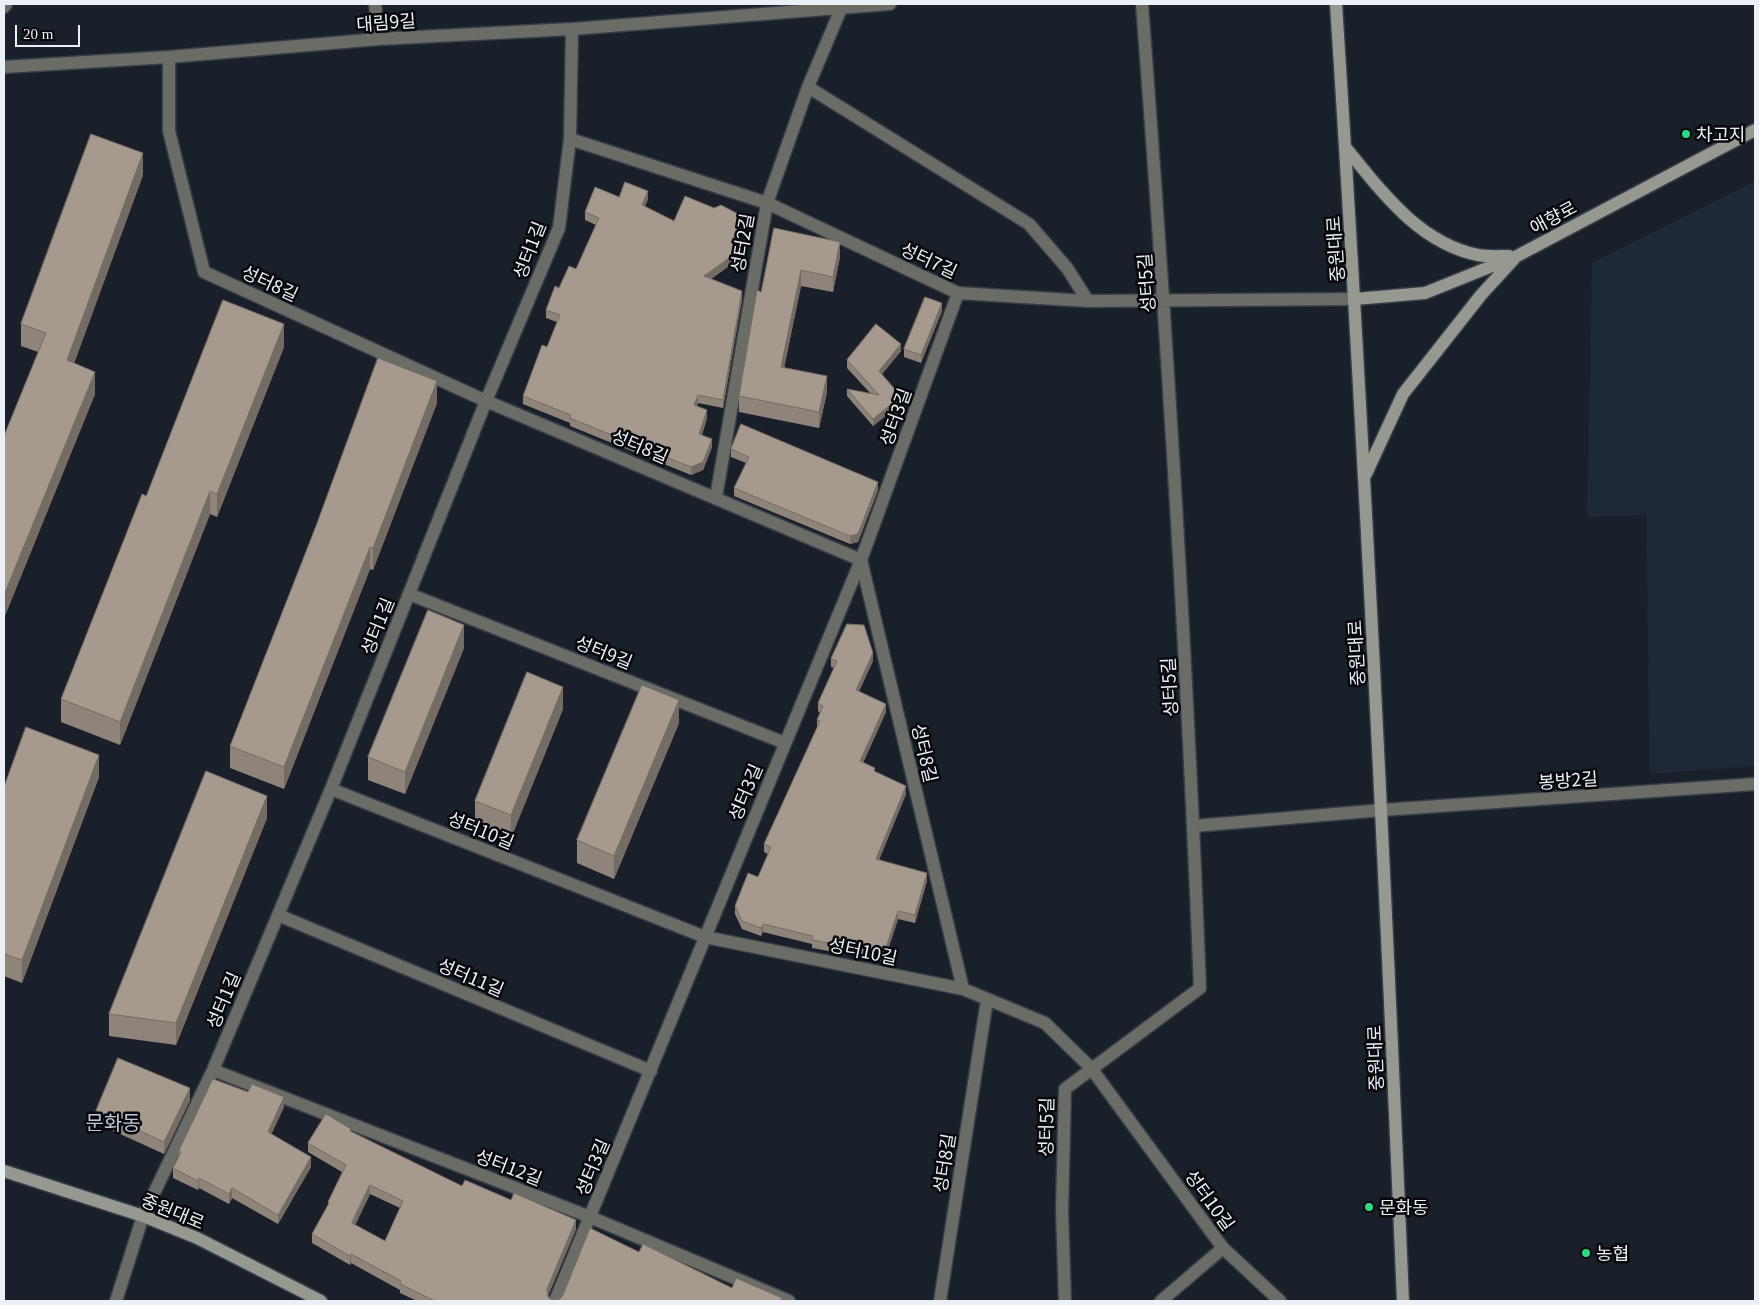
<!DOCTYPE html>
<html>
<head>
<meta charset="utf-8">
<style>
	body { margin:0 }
	#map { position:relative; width:1759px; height:1305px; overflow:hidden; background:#192029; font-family:Georgia,serif }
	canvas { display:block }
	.frame { position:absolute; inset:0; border:5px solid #ebf0f7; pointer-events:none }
	.scale { position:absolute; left:15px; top:25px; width:65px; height:22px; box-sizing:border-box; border:2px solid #ebf0f7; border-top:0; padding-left:6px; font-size:15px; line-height:18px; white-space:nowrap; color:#ebf0f7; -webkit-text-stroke:4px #07090d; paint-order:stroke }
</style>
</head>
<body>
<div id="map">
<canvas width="1759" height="1305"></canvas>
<div class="frame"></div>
<div class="scale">20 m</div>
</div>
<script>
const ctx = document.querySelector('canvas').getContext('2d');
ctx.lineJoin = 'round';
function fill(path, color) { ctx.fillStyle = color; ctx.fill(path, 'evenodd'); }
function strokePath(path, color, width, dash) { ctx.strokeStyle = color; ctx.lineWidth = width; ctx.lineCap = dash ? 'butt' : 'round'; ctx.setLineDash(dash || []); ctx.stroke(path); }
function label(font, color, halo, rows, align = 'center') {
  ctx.font = font + ' Georgia,"Noto Sans KR",serif'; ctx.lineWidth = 5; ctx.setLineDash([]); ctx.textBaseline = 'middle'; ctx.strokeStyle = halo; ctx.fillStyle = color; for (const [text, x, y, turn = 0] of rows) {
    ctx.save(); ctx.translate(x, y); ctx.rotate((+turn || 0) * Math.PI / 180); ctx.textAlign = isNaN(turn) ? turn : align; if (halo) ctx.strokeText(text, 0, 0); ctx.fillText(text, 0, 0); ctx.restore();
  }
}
fill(new Path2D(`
	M 1755,181 L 1755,766 L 1650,774 L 1646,515 L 1587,517 L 1592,263 Z`), '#1e2937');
const street = new Path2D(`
	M 375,4 L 379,39
	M 4,7 L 6,4
	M 169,57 L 169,131 L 204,272 L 486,401 L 861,560 L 963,989
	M 4,67 L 169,57 L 379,39 L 572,29 L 890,4
	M 808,87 L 1029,224 L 1067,268 L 1088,301
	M 570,139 L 767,203 L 958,293 L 1088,301 L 1355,299
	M 716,497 L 767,203 L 808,87 L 843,4
	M 409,594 L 785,743
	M 331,789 L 705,937 L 963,989 L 1045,1023 L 1091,1068 L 1223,1248 L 1280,1301
	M 1194,826 L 1382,810 L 1755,784
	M 278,915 L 651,1071
	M 213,1070 L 590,1217 L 789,1301
	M 116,1301 L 143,1216 L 213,1070 L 331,789 L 486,401 L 559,228 L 570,139 L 572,29
	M 555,1301 L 861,560 L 958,293
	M 940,1301 L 987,1000
	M 1065,1301 L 1062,1211 L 1065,1089 L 1200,988 C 1187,660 1167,332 1142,4
	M 1161,1301 L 1223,1248`);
const secondary = new Path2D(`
	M 1336,4 C 1364,436 1385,868 1403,1301
	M 1346,148 C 1382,192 1419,243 1478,255 C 1488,257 1500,256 1509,256
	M 1355,299 L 1425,293 L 1517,256 L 1755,130
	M 1366,474 L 1403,394 L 1481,295 L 1514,259
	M 4,1171 L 143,1216 L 197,1238 L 321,1301`);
strokePath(street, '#363d46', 15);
strokePath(secondary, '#363d46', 15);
strokePath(street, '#6a6c66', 12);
strokePath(secondary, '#95998f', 12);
fill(new Path2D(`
	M 143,175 L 74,363 L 95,394 L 4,618 L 4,436 L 38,352 L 21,346 L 21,324 Z
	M 648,199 L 645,206 L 674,221 L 744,225 L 734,244 L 743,256 L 711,279 L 742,299 L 723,408 L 698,403 L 697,406 L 707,418 L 702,435 L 712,447 L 703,470 L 691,475 L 570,426 L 570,423 L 523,404 L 523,396 L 547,347 L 557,322 L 546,318 L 546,310 L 559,288 L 576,269 L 596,225 L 585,220 L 585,212 Z
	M 774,228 L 840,257 L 833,292 L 801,286 L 784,368 L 827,392 L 819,428 L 739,412 L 739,396 Z
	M 942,311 L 921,363 L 904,357 L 904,349 Z
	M 284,347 L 217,517 L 210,514 L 120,745 L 61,722 L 61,699 L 146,496 Z
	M 901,351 L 882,374 L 906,409 L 895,419 L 889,413 L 873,426 L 847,396 L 847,389 L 871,394 L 847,368 L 847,360 Z
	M 437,403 L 373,570 L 370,569 L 284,789 L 230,768 L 230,746 Z
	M 731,449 L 878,490 L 858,542 L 850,544 L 734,496 L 734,488 L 746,463 L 731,457 Z
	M 464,648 L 405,794 L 368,780 L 368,757 Z
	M 831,659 L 873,661 L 859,691 L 886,712 L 863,763 L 906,794 L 879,860 L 927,881 L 915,923 L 898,919 L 884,962 L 852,952 L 851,955 L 812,948 L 812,944 L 763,932 L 761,936 L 742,929 L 735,914 L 735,906 L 758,877 L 768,854 L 764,852 L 764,844 L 817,728 L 817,720 L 820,713 L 818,711 L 818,703 L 834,668 L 831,667 Z
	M 563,709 L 511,838 L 475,823 L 475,801 Z
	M 679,723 L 614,879 L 577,863 L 577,840 Z
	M 99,777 L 22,983 L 4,976 L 4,787 Z
	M 267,818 L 176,1045 L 109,1036 L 109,1014 Z
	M 190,1100 L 164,1154 L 96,1123 L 96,1111 Z
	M 284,1107 L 271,1134 L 311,1167 L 278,1224 L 232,1198 L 229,1204 L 199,1188 L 198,1190 L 173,1178 L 173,1168 L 179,1156 L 179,1151 Z
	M 351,1132 L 462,1186 L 576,1229 L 548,1296 L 552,1300 L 560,1299 L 639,1252 L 732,1288 L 782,1301 L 417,1301 L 400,1293 L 400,1290 L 351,1263 L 350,1265 L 312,1243 L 312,1234 L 328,1206 L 328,1202 L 342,1172 L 308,1152 L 308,1143 ZM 370,1194 L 400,1208 L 385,1241 L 355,1225 Z`), '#8f847a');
fill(new Path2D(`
	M 143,153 L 143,175 L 67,383 L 67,360 Z
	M 648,191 L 648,199 L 642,213 L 642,205 Z
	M 744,217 L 744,225 L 731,250 L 731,242 Z
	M 840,242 L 840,257 L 833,292 L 833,277 Z
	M 743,248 L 743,256 L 704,284 L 704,276 Z
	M 801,270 L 801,286 L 781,383 L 781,367 Z
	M 742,291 L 742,299 L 723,408 L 723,400 Z
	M 942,303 L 942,311 L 921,363 L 921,355 Z
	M 284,324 L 284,347 L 217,517 L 217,494 Z
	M 901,344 L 901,351 L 879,378 L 879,371 Z
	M 95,372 L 95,394 L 4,618 L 4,595 Z
	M 827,376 L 827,392 L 819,428 L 819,412 Z
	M 437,381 L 437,403 L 373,570 L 373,548 Z
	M 698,395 L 698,403 L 694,413 L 694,405 Z
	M 906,402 L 906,409 L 895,419 L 895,412 Z
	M 889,406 L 889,413 L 873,426 L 873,419 Z
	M 707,410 L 707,418 L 699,442 L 699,434 Z
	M 712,439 L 712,447 L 703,470 L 691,475 L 691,467 Z
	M 878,482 L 878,490 L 858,542 L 850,544 L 850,536 Z
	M 210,491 L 210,514 L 120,745 L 120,722 Z
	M 370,547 L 370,569 L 284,789 L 284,767 Z
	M 464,625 L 464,648 L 405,794 L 405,772 Z
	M 873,653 L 873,661 L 856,698 L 856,690 Z
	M 563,687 L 563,709 L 511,838 L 511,815 Z
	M 679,700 L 679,723 L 614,879 L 614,856 Z
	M 886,704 L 886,712 L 860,769 L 860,761 Z
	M 99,755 L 99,777 L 22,983 L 22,960 Z
	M 906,786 L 906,794 L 876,867 L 876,859 Z
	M 267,796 L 267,818 L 176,1045 L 176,1023 Z
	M 927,873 L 927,881 L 915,923 L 915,915 Z
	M 898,911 L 898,919 L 884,962 L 884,954 Z
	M 763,924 L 763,932 L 761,936 L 761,928 Z
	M 190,1088 L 190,1100 L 164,1154 L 164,1142 Z
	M 284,1097 L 284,1107 L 268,1142 L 268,1132 Z
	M 311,1157 L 311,1167 L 278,1224 L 278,1215 Z
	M 199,1178 L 199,1188 L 198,1190 L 198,1181 Z
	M 370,1185 L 370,1194 L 352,1232 L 352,1223 Z
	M 232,1188 L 232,1198 L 229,1204 L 229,1194 Z
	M 576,1220 L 576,1229 L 547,1298 L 547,1289 Z
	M 351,1254 L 351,1263 L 350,1265 L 350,1256 Z`), '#746c63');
const building = new Path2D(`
	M 91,134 L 143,153 L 67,360 L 95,372 L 4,595 L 4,436 L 46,333 L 21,324 Z
	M 625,182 L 648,191 L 642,205 L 674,221 L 685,196 L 714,208 L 721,205 L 744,217 L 731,242 L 743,248 L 704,276 L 742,291 L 723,400 L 698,395 L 694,405 L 707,410 L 699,434 L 712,439 L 703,462 L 691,467 L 570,418 L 571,415 L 523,396 L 542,345 L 547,347 L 560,315 L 546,310 L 555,286 L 559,288 L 569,266 L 576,269 L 599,218 L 585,212 L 595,187 L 619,197 Z
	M 774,228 L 840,242 L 833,277 L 801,270 L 781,367 L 827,376 L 819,412 L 739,396 L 757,290 L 761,292 Z
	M 925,297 L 942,303 L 921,355 L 904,349 Z
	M 223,300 L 284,324 L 217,494 L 210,491 L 120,722 L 61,699 L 142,494 L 146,496 Z
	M 876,324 L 901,344 L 879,371 L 906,402 L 895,412 L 889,406 L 873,419 L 847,389 L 879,395 L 847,360 Z
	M 378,358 L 437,381 L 373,548 L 370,547 L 284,767 L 230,746 L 316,526 Z
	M 741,424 L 878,482 L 858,534 L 850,536 L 734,488 L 749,457 L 731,449 Z
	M 428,610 L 464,625 L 405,772 L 368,757 Z
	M 847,624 L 864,625 L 873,653 L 856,690 L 886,704 L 860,761 L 875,768 L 874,771 L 906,786 L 876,859 L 927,873 L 915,915 L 898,911 L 884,954 L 852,944 L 851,947 L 812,940 L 813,936 L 763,924 L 761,928 L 742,921 L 735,906 L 748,873 L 758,877 L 771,847 L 764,844 L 820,721 L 817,720 L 823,706 L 818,703 L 837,661 L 831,659 Z
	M 527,672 L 563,687 L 511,815 L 475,801 Z
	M 642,685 L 679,700 L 614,856 L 577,840 Z
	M 26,727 L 99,755 L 22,960 L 4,954 L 4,787 Z
	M 206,771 L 267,796 L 176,1023 L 109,1014 Z
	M 118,1058 L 190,1088 L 164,1142 L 96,1111 Z
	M 213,1079 L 248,1092 L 252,1084 L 284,1097 L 268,1132 L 311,1157 L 278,1215 L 232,1188 L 229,1194 L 199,1178 L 198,1181 L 173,1168 L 181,1152 L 179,1151 Z
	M 326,1114 L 351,1129 L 350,1131 L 462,1186 L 465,1180 L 511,1200 L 514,1193 L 576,1220 L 547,1289 L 548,1297 L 552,1300 L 560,1299 L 563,1295 L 590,1228 L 639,1252 L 643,1244 L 732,1288 L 736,1278 L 782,1298 L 781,1301 L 435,1301 L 400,1284 L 401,1281 L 351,1254 L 350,1256 L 312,1234 L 329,1203 L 328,1202 L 346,1165 L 308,1143 ZM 370,1185 L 403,1201 L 385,1241 L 352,1223 Z`);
fill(building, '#a69a8e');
strokePath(building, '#746c63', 1);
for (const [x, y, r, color] of [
	[1686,134,5,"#2fd883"],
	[1369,1207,5,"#2fd883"],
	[1586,1253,5,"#2fd883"]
]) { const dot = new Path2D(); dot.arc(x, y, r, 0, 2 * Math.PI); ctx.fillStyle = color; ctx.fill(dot); strokePath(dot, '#07090d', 2); }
label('18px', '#ebf0f7', '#07090d', [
	["대림9길",386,22,-4],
	["애향로",1553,217,-28],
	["성터2길",742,243,-80],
	["중원대로",1335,249,-94],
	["성터1길",529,250,-69],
	["성터7길",929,260,25],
	["성터8길",270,283,25],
	["성터5길",1146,283,-94],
	["성터3길",895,417,-70],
	["성터8길",640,446,23],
	["성터1길",377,626,-68],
	["성터9길",604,652,22],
	["중원대로",1356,653,-93],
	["성터5길",1169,687,-93],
	["성터8길",925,753,77],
	["봉방2길",1568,780,-4],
	["성터3길",745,792,-67],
	["성터10길",481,830,22],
	["성터10길",863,951,12],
	["성터11길",471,977,23],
	["성터1길",223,1000,-67],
	["중원대로",1375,1058,-92],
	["성터5길",1046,1127,-89],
	["성터8길",944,1163,-81],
	["성터12길",509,1167,21],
	["성터3길",592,1167,-67],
	["성터10길",1210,1200,54],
	["중원대로",173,1211,22]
]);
label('18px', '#ebf0f7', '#07090d', [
	["차고지",1696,134],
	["문화동",1379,1207],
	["농협",1596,1253]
], 'left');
label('20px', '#bfc8d6', '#07090d', [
	["문화동",113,1122]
]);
</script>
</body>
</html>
